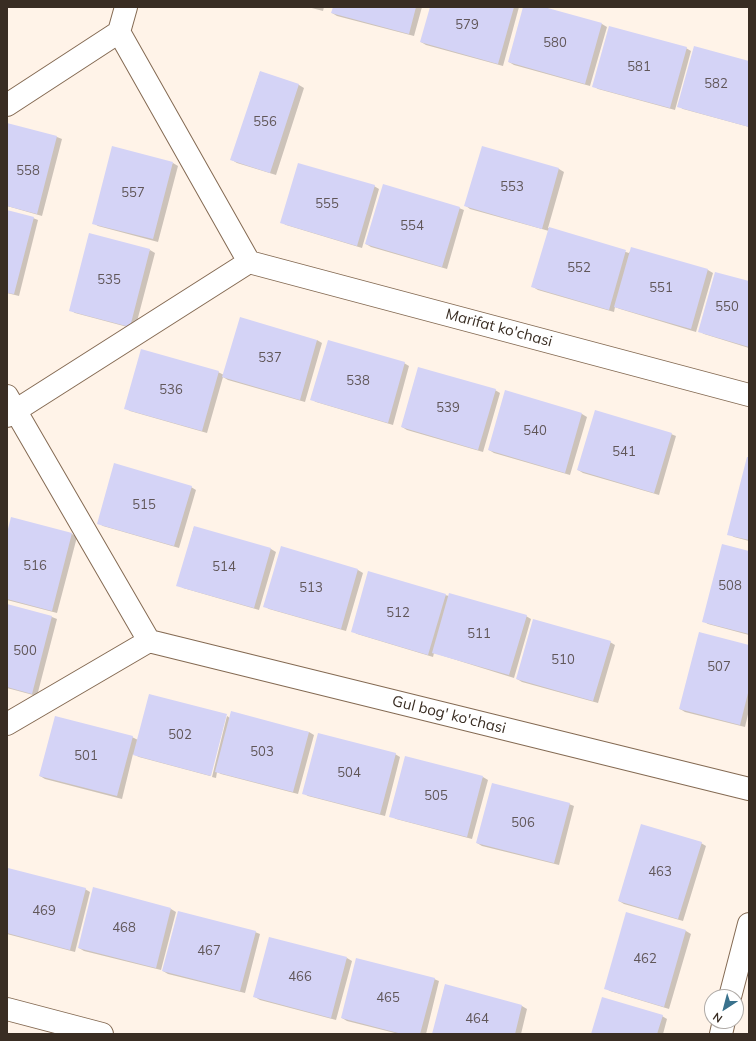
<!DOCTYPE html>
<html>
<head>
<meta charset="utf-8">
<style>
	body { margin:0 }
	#map { position:relative; width:756px; height:1041px; overflow:hidden; background:#fff3e8; font-family:Mulish,sans-serif }
	canvas { display:block }
	.frame { position:absolute; inset:0; border:8px solid #392d23; pointer-events:none }
	.north { position:absolute; left:704px; top:989px; width:40px; height:40px; box-sizing:border-box; background:#fff; border:1px solid #b0aba7; border-radius:50%; rotate:216deg; font-size:11px; font-weight:700; line-height:16px; text-align:center; color:#392d23 }
	.north::after { content:''; display:block; margin:auto; width:14px; height:18px; background:#3a728d; clip-path:polygon(50% 0,100% 100%,50% 72%,0 100%) }
</style>
</head>
<body>
<div id="map">
<canvas width="756" height="1041"></canvas>
<div class="frame"></div>
<div class="north">N</div>
</div>
<script>
const ctx = document.querySelector('canvas').getContext('2d');
ctx.lineJoin = 'round';
function fill(path, color) { ctx.fillStyle = color; ctx.fill(path, 'evenodd'); }
function strokePath(path, color, width, dash) { ctx.strokeStyle = color; ctx.lineWidth = width; ctx.lineCap = dash ? 'butt' : 'round'; ctx.setLineDash(dash || []); ctx.stroke(path); }
function label(font, color, halo, rows, align = 'center') {
  ctx.font = font + ' Mulish,sans-serif'; ctx.lineWidth = 3; ctx.setLineDash([]); ctx.textBaseline = 'middle'; ctx.strokeStyle = halo; ctx.fillStyle = color; for (const [text, x, y, turn = 0] of rows) {
    ctx.save(); ctx.translate(x, y); ctx.rotate((+turn || 0) * Math.PI / 180); ctx.textAlign = isNaN(turn) ? turn : align; if (halo) ctx.strokeText(text, 0, 0); ctx.fillText(text, 0, 0); ctx.restore();
  }
}
fill(new Path2D(`
	M 308,7 L 324,7 L 323,11 Z
	M 334,7 L 422,7 L 414,36 L 337,16 L 332,13 Z
	M 431,7 L 519,7 L 503,66 L 426,45 L 421,42 Z
	M 524,7 L 540,7 L 602,24 L 607,27 L 590,86 L 514,65 L 509,62 Z
	M 686,48 L 691,51 L 675,110 L 598,89 L 593,86 Z
	M 749,62 L 749,127 L 683,109 L 678,106 Z
	M 260,72 L 299,85 L 304,88 L 276,175 L 237,163 L 232,160 Z
	M 7,124 L 57,137 L 62,139 L 42,216 L 7,206 Z
	M 483,147 L 559,169 L 564,172 L 548,228 L 629,253 L 632,248 L 708,270 L 713,273 L 696,332 L 620,309 L 615,307 L 614,312 L 538,290 L 533,287 L 549,231 L 470,209 L 466,206 Z
	M 173,163 L 178,166 L 158,242 L 98,226 L 93,223 Z
	M 374,186 L 379,189 L 362,248 L 286,225 L 281,222 Z
	M 459,208 L 464,210 L 447,269 L 371,247 L 366,244 Z
	M 7,211 L 33,218 L 38,220 L 19,296 L 7,293 Z
	M 150,250 L 155,253 L 135,329 L 75,313 L 70,310 Z
	M 749,282 L 749,348 L 704,334 L 699,331 Z
	M 317,340 L 322,343 L 305,402 L 228,380 L 223,377 L 207,433 L 130,411 L 125,408 L 218,372 L 224,375 Z
	M 404,363 L 409,366 L 393,425 L 316,402 L 311,399 Z
	M 495,390 L 500,393 L 483,452 L 407,430 L 402,427 Z
	M 506,391 L 582,414 L 587,417 L 570,475 L 494,453 L 489,450 Z
	M 671,434 L 676,436 L 659,495 L 583,473 L 578,470 Z
	M 749,458 L 749,541 L 734,537 L 729,534 Z
	M 191,487 L 196,490 L 179,548 L 103,526 L 98,523 Z
	M 194,527 L 271,549 L 276,552 L 259,610 L 183,588 L 178,585 Z
	M 72,534 L 77,537 L 57,613 L 7,600 L 7,537 Z
	M 282,548 L 358,570 L 363,573 L 346,631 L 269,609 L 264,606 Z
	M 749,552 L 749,635 L 708,624 L 703,621 Z
	M 445,595 L 526,616 L 531,619 L 514,678 L 434,653 L 433,657 L 357,634 L 352,631 Z
	M 7,605 L 52,617 L 57,619 L 37,696 L 7,688 Z
	M 610,642 L 615,645 L 598,703 L 522,682 L 517,679 Z
	M 749,646 L 749,710 L 745,727 L 685,712 L 680,709 Z
	M 226,715 L 210,776 L 139,757 L 133,754 L 122,799 L 45,779 L 40,776 L 132,737 L 138,740 Z
	M 227,716 L 230,718 L 309,732 L 314,735 L 298,794 L 221,774 L 217,772 L 216,778 L 212,777 Z
	M 395,754 L 400,757 L 385,816 L 308,796 L 303,793 Z
	M 483,777 L 488,780 L 472,839 L 396,819 L 391,816 Z
	M 569,804 L 574,806 L 559,865 L 482,846 L 477,843 Z
	M 701,843 L 706,846 L 683,921 L 624,904 L 619,901 Z
	M 8,870 L 85,889 L 90,892 L 75,952 L 7,934 L 7,875 Z
	M 171,909 L 176,912 L 161,970 L 84,951 L 79,948 Z
	M 627,913 L 686,931 L 691,934 L 669,1009 L 610,991 L 605,988 Z
	M 255,932 L 260,934 L 245,993 L 168,974 L 163,971 Z
	M 347,958 L 352,961 L 336,1020 L 260,1000 L 255,997 Z
	M 434,979 L 439,981 L 426,1034 L 399,1034 L 347,1021 L 342,1018 Z
	M 445,986 L 522,1006 L 527,1009 L 521,1034 L 433,1034 Z
	M 662,1016 L 667,1019 L 663,1034 L 592,1034 Z`), '#0003');
fill(new Path2D(`
	M 333,7 L 416,7 L 409,34 L 331,13 Z
	M 430,7 L 514,7 L 498,64 L 420,42 Z
	M 523,7 L 544,7 L 602,23 L 585,84 L 508,62 Z
	M 609,26 L 687,47 L 670,108 L 592,87 Z
	M 694,46 L 749,61 L 749,127 L 677,107 Z
	M 260,71 L 299,84 L 270,173 L 230,160 Z
	M 7,123 L 57,136 L 37,214 L 7,206 Z
	M 112,146 L 173,162 L 153,239 L 92,224 Z
	M 482,146 L 559,168 L 542,229 L 464,206 Z
	M 298,163 L 375,185 L 357,246 L 280,223 Z
	M 383,184 L 460,207 L 442,267 L 365,244 Z
	M 7,210 L 34,217 L 14,294 L 7,293 Z
	M 549,227 L 626,250 L 609,310 L 531,287 Z
	M 89,233 L 150,249 L 130,327 L 69,311 Z
	M 631,247 L 708,269 L 691,329 L 614,307 Z
	M 715,272 L 749,281 L 749,347 L 698,332 Z
	M 240,317 L 317,340 L 300,400 L 222,377 Z
	M 328,340 L 405,362 L 388,423 L 310,400 Z
	M 141,349 L 219,371 L 202,431 L 124,409 Z
	M 418,367 L 496,389 L 478,450 L 401,427 Z
	M 505,390 L 582,413 L 565,473 L 488,450 Z
	M 595,410 L 672,433 L 654,493 L 577,470 Z
	M 747,457 L 749,457 L 749,540 L 727,535 Z
	M 114,463 L 192,486 L 174,546 L 97,524 Z
	M 11,517 L 72,533 L 52,611 L 7,599 L 7,533 Z
	M 194,526 L 271,548 L 254,608 L 176,586 Z
	M 722,544 L 749,551 L 749,634 L 702,622 Z
	M 281,546 L 358,569 L 341,629 L 263,607 Z
	M 368,571 L 446,594 L 428,655 L 351,632 Z
	M 449,593 L 527,615 L 509,675 L 432,653 Z
	M 7,604 L 52,616 L 32,694 L 7,687 Z
	M 533,619 L 611,641 L 593,701 L 516,679 Z
	M 699,632 L 749,645 L 749,689 L 740,725 L 679,709 Z
	M 149,694 L 227,714 L 211,776 L 133,755 Z
	M 231,711 L 309,732 L 293,792 L 215,772 Z
	M 55,716 L 133,736 L 117,796 L 39,776 Z
	M 318,733 L 396,753 L 380,814 L 302,794 Z
	M 405,756 L 483,776 L 467,837 L 389,817 Z
	M 492,783 L 570,803 L 554,863 L 476,843 Z
	M 641,824 L 702,842 L 678,919 L 618,901 Z
	M 8,868 L 86,888 L 70,950 L 7,933 Z
	M 93,887 L 171,908 L 156,968 L 78,948 Z
	M 178,911 L 256,931 L 240,991 L 162,971 Z
	M 626,912 L 686,930 L 664,1007 L 604,989 Z
	M 269,937 L 347,957 L 331,1018 L 253,997 Z
	M 356,958 L 435,978 L 420,1034 L 402,1034 L 341,1018 Z
	M 445,984 L 522,1005 L 515,1034 L 432,1034 Z
	M 602,997 L 663,1015 L 657,1034 L 591,1034 Z`), '#d4d3f6');
const minor = new Path2D(`
	M 119,32 L 249,262
	M 7,105 L 119,32 L 126,7
	M 249,262 L 749,395
	M 7,396 L 149,641
	M 7,416 L 249,262
	M 149,641 L 749,789
	M 7,724 L 149,641
	M 730,997 L 749,924
	M 7,1009 L 102,1034
	M 721,1034 L 724,1021`);
strokePath(minor, '#846a53', 24);
strokePath(minor, '#fff', 22);
label('13px', '#605658', null, [
	["579",467,25],
	["580",555,43],
	["581",639,67],
	["582",716,84],
	["556",265,122],
	["558",28,171],
	["553",512,187],
	["557",133,193],
	["555",327,204],
	["554",412,226],
	["552",579,268],
	["535",109,280],
	["551",661,288],
	["550",727,307],
	["537",270,358],
	["538",358,381],
	["536",171,390],
	["539",448,408],
	["540",535,431],
	["541",624,452],
	["515",144,505],
	["516",35,566],
	["514",224,567],
	["508",730,586],
	["513",311,588],
	["512",398,613],
	["511",479,634],
	["500",25,651],
	["510",563,660],
	["507",719,667],
	["502",180,735],
	["503",262,752],
	["501",86,756],
	["504",349,773],
	["505",436,796],
	["506",523,823],
	["463",660,872],
	["469",44,911],
	["468",124,928],
	["467",209,951],
	["462",645,959],
	["466",300,977],
	["465",388,998],
	["464",477,1019]
]);
label('15px', '#392d23', '#fff', [
	["Marifat ko'chasi",499,328,15],
	["Gul bog' ko'chasi",449,715,14]
]);
</script>
</body>
</html>
